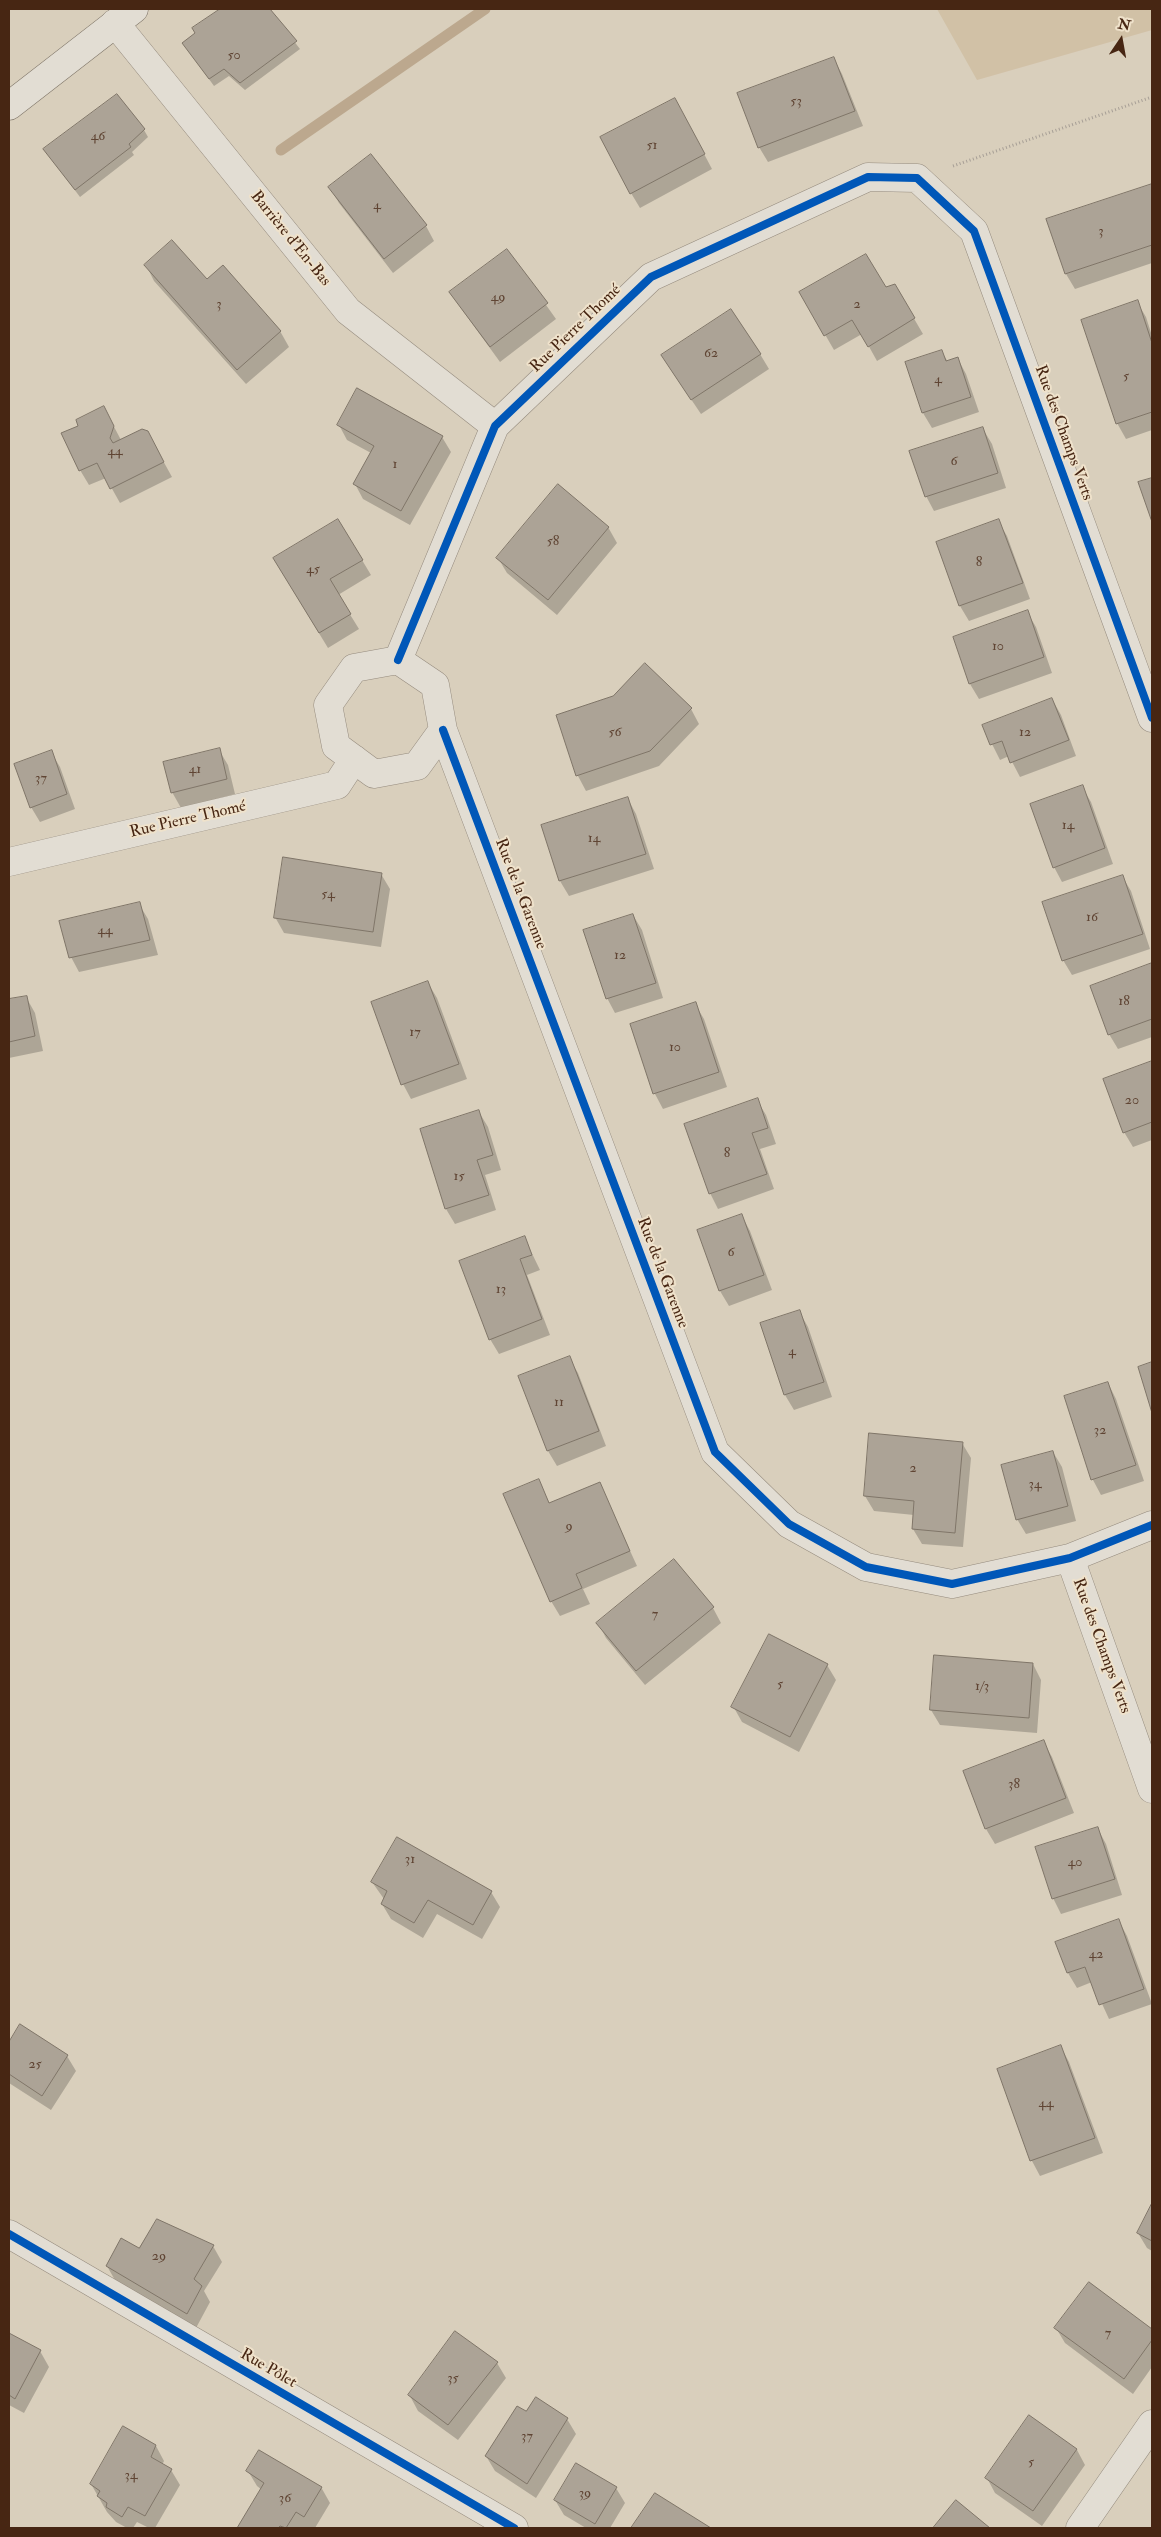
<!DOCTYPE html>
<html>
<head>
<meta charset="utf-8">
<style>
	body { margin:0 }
	#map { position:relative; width:1161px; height:2537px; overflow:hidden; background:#d9cfbc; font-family:"IM FELL Double Pica",serif }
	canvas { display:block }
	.frame { position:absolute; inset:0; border:10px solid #472613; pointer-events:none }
	.north { position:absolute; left:1096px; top:15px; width:50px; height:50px; -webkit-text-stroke:4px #efe2cb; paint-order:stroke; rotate:12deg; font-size:14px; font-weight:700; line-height:20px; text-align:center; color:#472613 }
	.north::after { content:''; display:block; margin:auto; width:18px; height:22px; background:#472613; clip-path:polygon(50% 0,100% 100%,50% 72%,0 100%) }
</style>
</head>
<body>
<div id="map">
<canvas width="1161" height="2537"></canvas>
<div class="frame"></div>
<div class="north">N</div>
</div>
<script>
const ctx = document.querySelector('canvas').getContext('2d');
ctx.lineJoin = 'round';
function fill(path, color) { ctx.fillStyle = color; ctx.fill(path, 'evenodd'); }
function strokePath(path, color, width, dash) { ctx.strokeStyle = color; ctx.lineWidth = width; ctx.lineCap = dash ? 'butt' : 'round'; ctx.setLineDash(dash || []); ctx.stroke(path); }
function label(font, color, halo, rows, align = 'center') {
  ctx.font = font + ' "IM FELL Double Pica",serif'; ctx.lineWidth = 4; ctx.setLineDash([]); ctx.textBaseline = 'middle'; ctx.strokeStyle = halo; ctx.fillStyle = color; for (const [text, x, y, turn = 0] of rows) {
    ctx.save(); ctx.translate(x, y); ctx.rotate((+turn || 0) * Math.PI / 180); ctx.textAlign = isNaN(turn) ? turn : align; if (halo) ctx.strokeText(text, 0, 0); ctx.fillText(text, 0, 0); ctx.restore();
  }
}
fill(new Path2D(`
	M 937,9 L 1152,9 L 1152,30 L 977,80 Z`), '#d1c1a6');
fill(new Path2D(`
	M 222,9 L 269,9 L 300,49 L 245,90 L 229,76 L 214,86 L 188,50 L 196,34 L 194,28 Z
	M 834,59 L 842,74 L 863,126 L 768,162 L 759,147 Z
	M 683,114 L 712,169 L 640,208 L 631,193 Z
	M 144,130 L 148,137 L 132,152 L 134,155 L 80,197 L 49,156 Z
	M 1152,185 L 1152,263 L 1075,289 L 1066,274 L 1047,220 Z
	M 330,188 L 426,226 L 434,241 L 393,273 L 339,203 Z
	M 507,250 L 556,319 L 500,362 L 450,293 Z
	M 146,265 L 207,281 L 280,331 L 289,347 L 246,384 L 154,281 Z
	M 895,286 L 923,334 L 877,361 L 862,334 L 834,350 L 801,293 Z
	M 1137,302 L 1146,317 L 1152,336 L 1152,430 L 1126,439 L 1117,423 Z
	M 942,352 L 948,362 L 958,359 L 966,374 L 979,412 L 932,428 L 923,413 Z
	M 760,354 L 769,369 L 701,414 L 672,371 Z
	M 112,423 L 121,440 L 156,448 L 172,477 L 120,503 L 106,478 L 89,485 L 80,470 Z
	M 339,425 L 442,437 L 451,452 L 410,525 L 363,499 L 355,484 L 371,453 L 347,440 Z
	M 983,429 L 992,444 L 1006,488 L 934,511 L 926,496 Z
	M 998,521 L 1007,536 L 1030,599 L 969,621 L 960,606 L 938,543 Z
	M 608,527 L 617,543 L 557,615 L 507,573 L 498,558 Z
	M 362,560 L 371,575 L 338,595 L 359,629 L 328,648 L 283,574 Z
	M 1027,612 L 1036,627 L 1052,673 L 979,699 L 970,684 L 954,638 Z
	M 1052,699 L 1061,715 L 1076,756 L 1020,777 L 1009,756 L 1000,760 L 983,726 Z
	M 691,709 L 699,724 L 659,766 L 586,791 L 578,776 L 558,716 Z
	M 219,750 L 228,765 L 235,794 L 181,808 L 172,792 Z
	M 51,752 L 60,767 L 75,809 L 40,822 L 31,807 Z
	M 1082,787 L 1091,802 L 1113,864 L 1062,882 L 1054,867 Z
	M 628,799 L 636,814 L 654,869 L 569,896 L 560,881 L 543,826 Z
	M 381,874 L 390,889 L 381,947 L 284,933 L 275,917 Z
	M 1122,876 L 1131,891 L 1150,949 L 1072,975 L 1063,960 Z
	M 139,904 L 148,919 L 158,955 L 79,972 L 71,957 Z
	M 633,915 L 642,930 L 663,998 L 615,1013 L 607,998 Z
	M 1152,965 L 1152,1037 L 1118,1049 L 1109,1034 L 1092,986 Z
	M 428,983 L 437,998 L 467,1079 L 411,1099 L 403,1084 Z
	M 26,997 L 35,1013 L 43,1051 L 9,1058 L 9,1000 Z
	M 695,1004 L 704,1019 L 727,1087 L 663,1109 L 655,1094 L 631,1025 Z
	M 1152,1062 L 1152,1140 L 1133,1147 L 1124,1132 L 1105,1080 Z
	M 757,1100 L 766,1115 L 776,1144 L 760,1149 L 774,1189 L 718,1209 L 710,1193 Z
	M 479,1112 L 488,1127 L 501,1170 L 485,1175 L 496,1210 L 455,1224 L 446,1209 L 421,1130 Z
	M 742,1216 L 750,1231 L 772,1290 L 729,1306 L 720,1291 L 699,1231 Z
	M 524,1237 L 540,1270 L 527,1275 L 550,1335 L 499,1354 L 490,1339 Z
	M 799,1311 L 808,1327 L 832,1397 L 794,1410 L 785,1395 L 762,1324 Z
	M 569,1358 L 578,1373 L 606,1446 L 557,1466 L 548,1451 L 520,1376 Z
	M 1108,1383 L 1116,1399 L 1144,1481 L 1101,1495 L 1093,1480 L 1065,1397 Z
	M 962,1443 L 971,1458 L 963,1547 L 922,1544 L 913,1529 L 914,1515 L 874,1511 L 865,1496 Z
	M 1053,1452 L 1062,1467 L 1076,1521 L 1026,1534 L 1017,1519 Z
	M 538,1481 L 550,1504 L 599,1483 L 637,1566 L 583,1589 L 590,1604 L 560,1616 L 551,1601 Z
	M 713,1608 L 721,1623 L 645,1685 L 606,1638 L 598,1623 Z
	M 1033,1664 L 1041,1680 L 1037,1733 L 940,1725 L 931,1710 Z
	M 827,1665 L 836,1680 L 799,1752 L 742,1722 L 733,1706 Z
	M 1043,1741 L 1052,1757 L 1074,1813 L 995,1844 L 986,1829 L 964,1772 Z
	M 1098,1829 L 1106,1844 L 1122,1895 L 1061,1914 L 1053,1898 Z
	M 372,1882 L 491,1892 L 500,1907 L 482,1939 L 437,1914 L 423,1938 L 391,1919 L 382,1904 L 384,1899 Z
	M 1119,1921 L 1127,1936 L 1152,2004 L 1109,2019 L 1092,1982 L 1077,1988 L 1068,1973 L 1057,1943 Z
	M 20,2025 L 67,2056 L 76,2071 L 51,2110 L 9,2083 L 9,2044 Z
	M 1061,2047 L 1069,2062 L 1103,2153 L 1040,2176 L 1032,2161 L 998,2070 Z
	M 1152,2206 L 1152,2251 L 1147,2248 L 1138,2233 Z
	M 158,2221 L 213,2246 L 222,2262 L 204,2291 L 210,2302 L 196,2328 L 116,2282 L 107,2266 L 139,2249 Z
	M 1089,2283 L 1152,2330 L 1152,2367 L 1133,2394 L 1065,2343 L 1056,2328 Z
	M 455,2333 L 497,2363 L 506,2378 L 458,2440 L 418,2411 L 410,2396 Z
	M 9,2334 L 40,2351 L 49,2367 L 24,2413 L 9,2405 Z
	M 526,2412 L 567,2419 L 576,2434 L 536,2498 L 495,2471 L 486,2456 Z
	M 1030,2417 L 1077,2450 L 1085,2465 L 1042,2526 L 995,2493 L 987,2478 Z
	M 156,2446 L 164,2461 L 162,2465 L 171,2470 L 180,2485 L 155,2528 L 149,2528 L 137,2522 L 133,2528 L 127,2528 L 116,2522 L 107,2512 L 91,2484 Z
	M 248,2471 L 321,2487 L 330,2503 L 315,2528 L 239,2528 L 262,2490 L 257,2486 Z
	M 616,2488 L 625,2503 L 610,2528 L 586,2528 L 564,2515 L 555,2500 Z
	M 655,2494 L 709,2528 L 633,2528 Z
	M 956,2502 L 988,2528 L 934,2528 Z`), '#0003');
strokePath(new Path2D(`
	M 281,150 L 485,9`), '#bca88e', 11);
const building = new Path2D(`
	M 220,9 L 270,9 L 297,41 L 240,83 L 224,69 L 209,79 L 182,43 L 195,33 L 192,28 Z
	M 834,57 L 855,111 L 758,148 L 737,93 Z
	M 117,94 L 145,129 L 129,144 L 131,147 L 75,190 L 43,149 Z
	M 675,98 L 705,154 L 630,194 L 600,137 Z
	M 371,154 L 427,225 L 384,259 L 328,187 Z
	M 1152,184 L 1152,245 L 1065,274 L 1046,219 Z
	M 172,240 L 207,279 L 223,265 L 281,331 L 237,370 L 144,265 Z
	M 507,249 L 548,303 L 490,347 L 449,292 Z
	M 866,254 L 886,287 L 895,284 L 915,318 L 868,347 L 852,320 L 824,336 L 799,292 Z
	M 1138,300 L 1152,343 L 1152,412 L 1116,424 L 1081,320 Z
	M 731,309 L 761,354 L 691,400 L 661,355 Z
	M 942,350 L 946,361 L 958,357 L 971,397 L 922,413 L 905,362 Z
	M 357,388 L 443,436 L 401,511 L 353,484 L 374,446 L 337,425 Z
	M 104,406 L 114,426 L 110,438 L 113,443 L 142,429 L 148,431 L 164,462 L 110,489 L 97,463 L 79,471 L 61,433 L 78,426 L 76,420 Z
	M 983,427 L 998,473 L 925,497 L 909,451 Z
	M 1152,478 L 1152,522 L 1138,482 Z
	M 558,484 L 609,527 L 548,600 L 496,558 Z
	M 338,519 L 363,560 L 330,579 L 351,614 L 319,633 L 273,558 Z
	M 999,519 L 1023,583 L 959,606 L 936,542 Z
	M 1028,610 L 1044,657 L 969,684 L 953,637 Z
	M 645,663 L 692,708 L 650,751 L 576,776 L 556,715 L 613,696 Z
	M 1052,698 L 1069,740 L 1010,763 L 1002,741 L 990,745 L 982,725 Z
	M 220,748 L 227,779 L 171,793 L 163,762 Z
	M 52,750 L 67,794 L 30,808 L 14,764 Z
	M 1083,785 L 1105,848 L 1053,868 L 1030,804 Z
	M 628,797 L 646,854 L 559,881 L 541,825 Z
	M 283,857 L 382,873 L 373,932 L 274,918 Z
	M 1123,875 L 1143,934 L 1062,961 L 1042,902 Z
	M 140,902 L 150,940 L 69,958 L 59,921 Z
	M 633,914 L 656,983 L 606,999 L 583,930 Z
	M 1152,963 L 1152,1019 L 1108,1035 L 1090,986 Z
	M 428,981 L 459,1064 L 401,1085 L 371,1002 Z
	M 27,996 L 35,1036 L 9,1042 L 9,999 Z
	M 696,1002 L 719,1072 L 653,1094 L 630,1024 Z
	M 1152,1061 L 1152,1122 L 1123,1133 L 1103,1079 Z
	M 758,1098 L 768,1128 L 752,1133 L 767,1174 L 709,1194 L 684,1124 Z
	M 479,1110 L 493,1155 L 477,1160 L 489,1195 L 445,1209 L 420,1129 Z
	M 742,1214 L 764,1275 L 719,1291 L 697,1230 Z
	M 525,1236 L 532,1255 L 520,1259 L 542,1319 L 489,1340 L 459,1261 Z
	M 800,1310 L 824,1382 L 784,1395 L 760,1323 Z
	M 570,1356 L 599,1431 L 547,1451 L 518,1376 Z
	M 1152,1362 L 1152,1413 L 1138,1367 Z
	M 1108,1382 L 1136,1465 L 1091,1480 L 1064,1396 Z
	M 869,1433 L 963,1442 L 955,1533 L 912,1529 L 914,1501 L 864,1496 Z
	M 1053,1451 L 1068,1506 L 1016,1520 L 1001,1465 Z
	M 539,1479 L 549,1503 L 600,1482 L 630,1551 L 576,1574 L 582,1588 L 550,1602 L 503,1494 Z
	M 674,1559 L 714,1607 L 636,1671 L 596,1623 Z
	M 769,1634 L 828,1664 L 790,1737 L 731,1707 Z
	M 934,1655 L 1033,1663 L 1029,1718 L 930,1710 Z
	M 1044,1740 L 1066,1798 L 985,1829 L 963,1771 Z
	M 1098,1827 L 1115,1879 L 1052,1899 L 1035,1847 Z
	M 397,1837 L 492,1891 L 473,1925 L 428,1900 L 414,1923 L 381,1904 L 387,1891 L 371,1882 Z
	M 1119,1919 L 1144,1989 L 1099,2005 L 1085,1967 L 1067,1973 L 1055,1942 Z
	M 20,2024 L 68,2055 L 42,2096 L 9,2074 L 9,2042 Z
	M 1061,2045 L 1095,2138 L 1030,2161 L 997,2069 Z
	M 1152,2203 L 1152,2241 L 1137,2233 Z
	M 157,2219 L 214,2245 L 194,2279 L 202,2286 L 187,2314 L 106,2266 L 121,2238 L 139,2248 Z
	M 1089,2282 L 1152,2329 L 1152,2340 L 1124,2379 L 1054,2328 Z
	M 455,2331 L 498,2362 L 448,2425 L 408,2395 Z
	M 9,2333 L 41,2350 L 15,2399 L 9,2395 Z
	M 536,2397 L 568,2418 L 527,2484 L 485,2456 L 517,2406 L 526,2411 Z
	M 1029,2415 L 1077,2449 L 1033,2511 L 985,2478 Z
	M 123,2426 L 156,2445 L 151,2457 L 172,2469 L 145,2516 L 128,2507 L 122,2517 L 106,2507 L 107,2503 L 97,2496 L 100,2491 L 90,2484 Z
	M 259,2450 L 322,2487 L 304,2517 L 296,2512 L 286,2528 L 280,2526 L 278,2528 L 237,2528 L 264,2483 L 246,2471 Z
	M 576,2463 L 617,2487 L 595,2524 L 554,2500 Z
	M 655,2493 L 711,2528 L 631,2528 Z
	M 956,2500 L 990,2528 L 933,2528 Z`);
fill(building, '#aca396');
strokePath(building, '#7f7568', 1);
const street = new Path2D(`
	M 115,23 L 348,311 L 495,426
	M 398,660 L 495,426 L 651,277 L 868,177 L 917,178 L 974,231 L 1152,718
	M 398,660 L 435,685 L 443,730 L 417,766 L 374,774 L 336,746 L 328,705 L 354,668 Z
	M 443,730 L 715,1452 L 789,1524 L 866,1567 L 952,1584 L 1070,1558 L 1152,1525
	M 9,862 L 337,785 L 354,759
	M 1070,1558 L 1152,1789
	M 9,2234 L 514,2528
	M 1080,2528 L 1152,2424`);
const secondary = new Path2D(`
	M 9,106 L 134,9`);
strokePath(street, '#958b7e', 29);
strokePath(secondary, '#7f7568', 29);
strokePath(new Path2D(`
	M 953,166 L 1152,97`), '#a79f96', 3, [1, 2.5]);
strokePath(street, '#e2ddd3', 28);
strokePath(secondary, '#e2ddd3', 28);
strokePath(new Path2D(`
	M 398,660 L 495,426 L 651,277 L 868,177 L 917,178 L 974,231 L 1152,718
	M 443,730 L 715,1452 L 789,1524 L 866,1567 L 952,1584 L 1070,1558 L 1152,1525
	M 9,2234 L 514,2528`), '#0057b8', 8);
label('14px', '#604534', null, [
	["50",234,56],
	["53",796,102],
	["46",98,137],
	["51",652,146],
	["4",377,206],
	["3",1101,232],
	["49",498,298],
	["3",219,305],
	["2",857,305],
	["62",711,354],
	["5",1126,377],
	["4",938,380],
	["44",115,452],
	["6",954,462],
	["1",395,465],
	["58",553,542],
	["8",979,563],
	["45",313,570],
	["10",998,647],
	["56",615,733],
	["12",1025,733],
	["41",195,770],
	["37",41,779],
	["14",1068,826],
	["14",594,839],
	["54",328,895],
	["16",1092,918],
	["44",105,931],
	["12",620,956],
	["18",1124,1002],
	["17",415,1033],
	["10",675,1048],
	["20",1132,1101],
	["8",727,1154],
	["15",459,1177],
	["6",731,1253],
	["13",501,1290],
	["4",792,1352],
	["11",559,1403],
	["32",1100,1431],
	["2",913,1469],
	["34",1035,1485],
	["9",569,1527],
	["7",655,1615],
	["5",780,1685],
	["1/3",982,1687],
	["38",1014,1785],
	["31",410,1860],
	["40",1075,1863],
	["42",1096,1955],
	["25",35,2065],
	["44",1046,2104],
	["29",159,2257],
	["7",1108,2334],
	["35",453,2379],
	["37",527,2437],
	["5",1031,2463],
	["34",131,2476],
	["39",585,2494],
	["36",285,2499]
]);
label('16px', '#472613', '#efe2cb', [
	["Barrière d'En-Bas",290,239,51],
	["Rue Pierre Thomé",576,329,-44],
	["Rue des Champs Verts",1063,433,70],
	["Rue Pierre Thomé",188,820,-13],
	["Rue de la Garenne",520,894,69],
	["Rue de la Garenne",662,1273,69],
	["Rue des Champs Verts",1101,1646,70],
	["Rue Pôlet",268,2369,30]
]);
</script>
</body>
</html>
